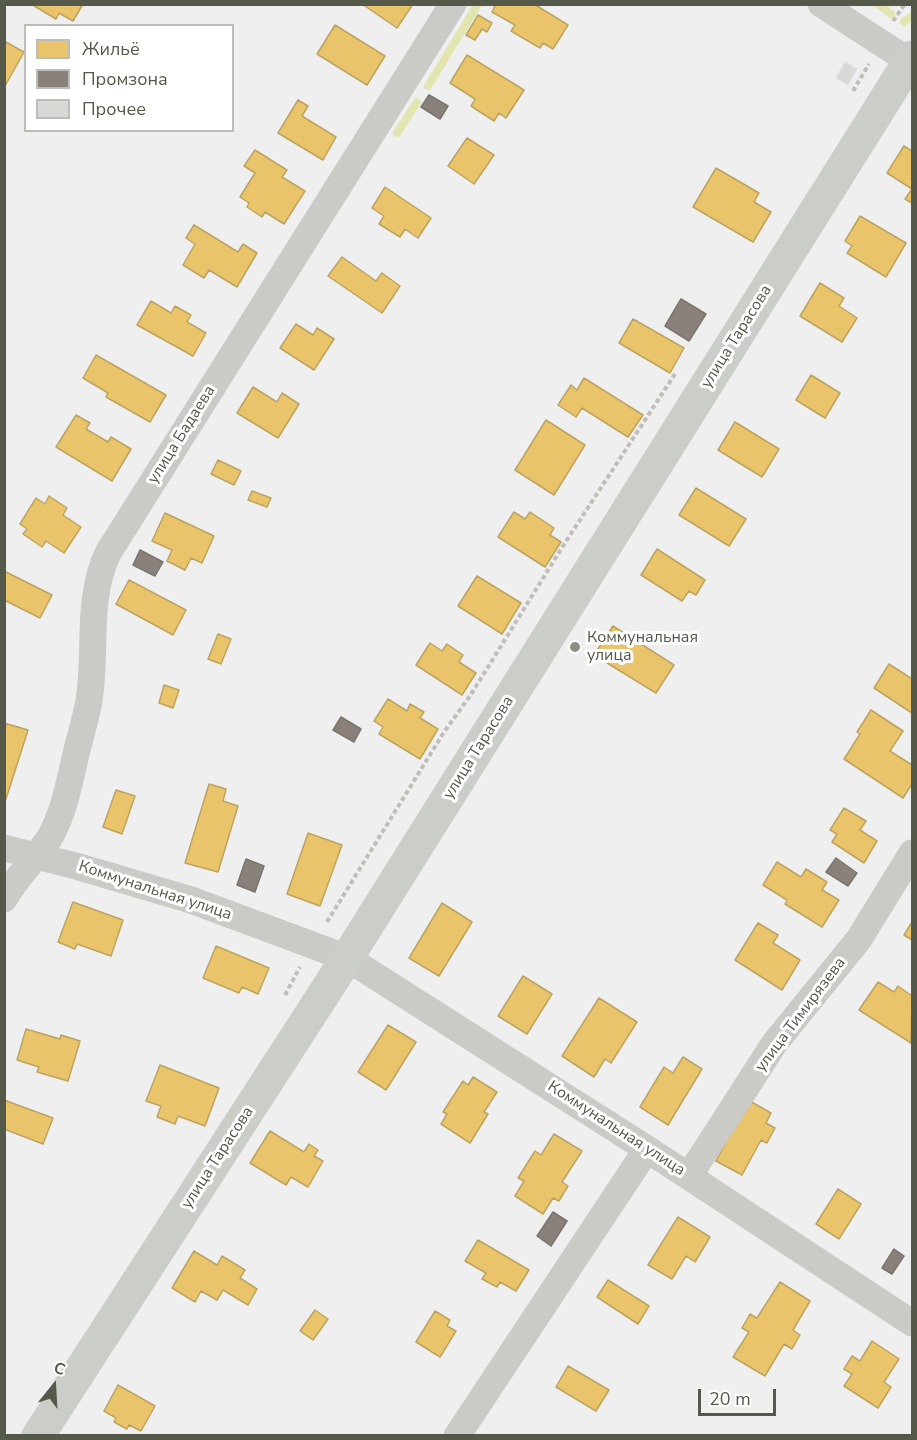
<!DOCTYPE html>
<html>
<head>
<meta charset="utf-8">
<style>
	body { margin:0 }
	#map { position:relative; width:917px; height:1440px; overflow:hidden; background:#efeff0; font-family:"Nunito Sans",sans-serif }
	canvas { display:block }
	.frame { position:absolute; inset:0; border:6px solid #545949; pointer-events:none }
	.legend { position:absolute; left:24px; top:24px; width:210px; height:108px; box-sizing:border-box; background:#fff; border:2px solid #bbbdb6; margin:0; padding:8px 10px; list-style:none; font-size:18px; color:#545949 }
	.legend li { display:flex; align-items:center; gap:12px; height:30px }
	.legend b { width:30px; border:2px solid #bbbdb6 }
	.north { position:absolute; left:24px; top:1356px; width:60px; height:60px; -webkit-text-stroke:4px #fff; paint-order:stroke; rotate:18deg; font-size:16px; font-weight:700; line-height:24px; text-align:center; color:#545949 }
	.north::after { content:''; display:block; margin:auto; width:21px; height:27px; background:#545949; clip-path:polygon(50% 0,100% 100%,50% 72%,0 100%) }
	.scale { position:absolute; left:698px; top:1389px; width:78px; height:27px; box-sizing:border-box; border:3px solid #545949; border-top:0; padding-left:8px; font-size:18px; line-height:21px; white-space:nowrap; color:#545949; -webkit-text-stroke:4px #fff; paint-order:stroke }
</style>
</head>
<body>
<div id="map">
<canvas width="917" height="1440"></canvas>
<div class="frame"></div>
<ul class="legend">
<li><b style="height:16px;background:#e9c46a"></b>Жильё</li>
<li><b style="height:16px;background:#8a817c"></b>Промзона</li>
<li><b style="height:16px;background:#d8d8d7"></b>Прочее</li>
</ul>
<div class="north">С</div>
<div class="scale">20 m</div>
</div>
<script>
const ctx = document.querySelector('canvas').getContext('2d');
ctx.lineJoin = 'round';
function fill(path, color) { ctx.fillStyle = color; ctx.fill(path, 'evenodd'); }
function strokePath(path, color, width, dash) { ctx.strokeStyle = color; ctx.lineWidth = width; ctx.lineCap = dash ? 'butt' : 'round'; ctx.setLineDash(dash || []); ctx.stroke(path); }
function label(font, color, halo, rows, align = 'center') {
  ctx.font = font + ' "Nunito Sans",sans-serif'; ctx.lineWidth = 6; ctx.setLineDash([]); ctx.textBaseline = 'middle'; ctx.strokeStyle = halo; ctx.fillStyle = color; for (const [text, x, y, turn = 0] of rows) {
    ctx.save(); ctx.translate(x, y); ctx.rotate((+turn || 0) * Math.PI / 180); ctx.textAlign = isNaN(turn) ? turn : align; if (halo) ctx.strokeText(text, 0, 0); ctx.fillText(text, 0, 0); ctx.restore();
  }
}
const homes = new Path2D(`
	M 31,4 L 83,4 L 73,21 L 59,13 L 56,19 Z
	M 362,4 L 413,4 L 397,28 Z
	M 496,4 L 534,4 L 568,25 L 553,49 L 543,43 L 540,48 L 511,31 L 515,25 L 492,12 Z
	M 478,15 L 492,23 L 487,32 L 482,29 L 475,40 L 466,35 Z
	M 335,25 L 385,56 L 367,85 L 317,54 Z
	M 4,41 L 24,52 L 5,86 L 4,86 Z
	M 467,55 L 524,90 L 506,118 L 499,113 L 494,121 L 471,106 L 475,99 L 450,83 Z
	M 298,100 L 308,106 L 302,116 L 336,137 L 323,160 L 278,133 Z
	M 467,138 L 494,155 L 474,184 L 448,166 Z
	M 904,146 L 912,151 L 912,203 L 905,199 L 912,189 L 887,173 Z
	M 255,150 L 287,170 L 282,177 L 305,191 L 284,224 L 265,212 L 262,217 L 247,207 L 249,203 L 240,197 L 255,173 L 244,166 Z
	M 716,168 L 759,193 L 754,202 L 771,212 L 753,242 L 693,207 Z
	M 385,187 L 431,218 L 418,238 L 405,229 L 400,237 L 379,224 L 384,216 L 372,208 Z
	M 860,216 L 906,243 L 886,277 L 847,253 L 852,246 L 845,241 Z
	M 194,225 L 238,252 L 243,244 L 257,253 L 237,287 L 209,270 L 204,278 L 183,265 L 195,244 L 186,238 Z
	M 342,257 L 376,281 L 382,273 L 400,286 L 382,313 L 328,276 Z
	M 820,283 L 844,298 L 839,306 L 857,318 L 842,342 L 800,316 Z
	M 151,301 L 171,313 L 175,306 L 191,315 L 187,322 L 206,333 L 193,356 L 137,325 Z
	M 633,319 L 684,348 L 670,373 L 619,343 Z
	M 296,324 L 313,335 L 317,328 L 334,339 L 314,370 L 280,348 Z
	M 96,355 L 166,395 L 150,422 L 106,397 L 108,393 L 83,378 Z
	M 811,375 L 840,393 L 825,418 L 796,400 Z
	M 584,378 L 643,415 L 628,437 L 582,408 L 576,417 L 558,405 L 571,385 L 577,390 Z
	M 253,387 L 277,402 L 282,393 L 299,404 L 278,438 L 237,413 Z
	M 76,415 L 90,423 L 86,429 L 108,442 L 111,437 L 131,449 L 112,481 L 56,447 Z
	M 546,420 L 585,445 L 554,495 L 515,470 Z
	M 735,422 L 779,449 L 762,477 L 718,450 Z
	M 218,460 L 241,471 L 234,485 L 211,474 Z
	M 696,488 L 746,519 L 729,546 L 679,515 Z
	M 252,491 L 271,498 L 267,507 L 248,500 Z
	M 49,496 L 67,508 L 63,515 L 81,527 L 64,553 L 46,541 L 42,547 L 23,534 L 27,529 L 20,524 L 36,498 L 45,504 Z
	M 514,512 L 525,519 L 530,512 L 554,528 L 550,535 L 561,542 L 545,567 L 498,537 Z
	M 165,513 L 214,536 L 202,563 L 191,558 L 185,570 L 167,561 L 172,550 L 152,541 Z
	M 657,549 L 705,580 L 696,595 L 689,591 L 682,601 L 641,575 Z
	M 4,571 L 52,595 L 40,618 L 4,600 Z
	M 477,576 L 521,603 L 502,634 L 458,606 Z
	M 129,580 L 186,610 L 173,635 L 116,604 Z
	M 613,626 L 674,665 L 656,693 L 594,655 Z
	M 218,634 L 231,639 L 221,664 L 208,659 Z
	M 430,643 L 442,651 L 447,644 L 463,655 L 459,662 L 476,673 L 462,695 L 416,665 Z
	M 889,664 L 912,679 L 912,713 L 874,688 Z
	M 164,685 L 179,690 L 173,708 L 159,703 Z
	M 388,699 L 407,711 L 410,704 L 424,712 L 420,718 L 438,729 L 420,759 L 379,734 L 383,727 L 374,721 Z
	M 871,710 L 903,731 L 890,751 L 912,765 L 912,784 L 903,798 L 844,759 L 860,734 L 857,732 Z
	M 4,723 L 28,730 L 6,799 L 4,798 Z
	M 209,784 L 226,789 L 223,801 L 238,806 L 218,872 L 185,863 Z
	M 116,790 L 135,796 L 122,834 L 103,827 Z
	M 844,808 L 866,821 L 860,830 L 877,841 L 864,863 L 832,842 L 837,834 L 830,830 Z
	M 308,833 L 342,845 L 320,906 L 287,894 Z
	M 777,862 L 801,877 L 806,869 L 827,882 L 822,890 L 839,900 L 822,927 L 785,904 L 787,900 L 763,885 Z
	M 73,902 L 123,920 L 111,956 L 77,944 L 75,949 L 58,942 Z
	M 442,903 L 472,922 L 439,976 L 409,958 Z
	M 912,922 L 912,940 L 904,935 Z
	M 758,923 L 778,935 L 773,943 L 800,960 L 782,990 L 735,960 Z
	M 216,946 L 269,968 L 258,994 L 242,987 L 239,993 L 203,978 Z
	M 523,976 L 552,994 L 527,1034 L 498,1016 Z
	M 878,982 L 894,992 L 898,986 L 912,996 L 911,1043 L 859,1010 Z
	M 599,998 L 637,1022 L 611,1063 L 605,1059 L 594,1077 L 562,1056 Z
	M 388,1025 L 416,1042 L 386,1090 L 358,1072 Z
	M 26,1029 L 60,1039 L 61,1035 L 80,1041 L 68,1081 L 37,1072 L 39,1067 L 17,1060 Z
	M 683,1057 L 702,1069 L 668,1125 L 640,1107 L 664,1067 L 673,1073 Z
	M 160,1065 L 219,1088 L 205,1126 L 178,1116 L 175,1124 L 157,1117 L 161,1106 L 146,1101 Z
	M 473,1077 L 497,1092 L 484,1112 L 488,1114 L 470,1143 L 441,1124 L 447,1114 L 443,1112 L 463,1081 L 468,1085 Z
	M 4,1100 L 53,1118 L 43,1144 L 4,1129 Z
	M 748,1100 L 771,1113 L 766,1123 L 775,1128 L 767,1143 L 761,1140 L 742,1175 L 716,1161 Z
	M 270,1131 L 304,1152 L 309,1144 L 318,1150 L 314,1156 L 323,1161 L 308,1187 L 291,1177 L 286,1185 L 250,1163 Z
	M 554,1134 L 582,1151 L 562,1182 L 568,1186 L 559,1201 L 553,1198 L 543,1214 L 515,1196 L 524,1181 L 518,1178 L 535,1151 L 541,1155 Z
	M 838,1189 L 861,1204 L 839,1239 L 816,1224 Z
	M 678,1217 L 710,1237 L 695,1262 L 686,1256 L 672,1279 L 648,1265 Z
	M 478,1240 L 529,1270 L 516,1291 L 500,1282 L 497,1287 L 482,1279 L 486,1273 L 465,1261 Z
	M 194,1251 L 217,1265 L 222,1256 L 245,1270 L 240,1278 L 257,1289 L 248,1305 L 223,1290 L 217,1300 L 201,1291 L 195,1302 L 172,1288 Z
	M 608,1280 L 649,1306 L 638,1324 L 597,1297 Z
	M 780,1282 L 810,1301 L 793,1330 L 800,1335 L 792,1349 L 784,1344 L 765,1376 L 733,1357 L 749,1332 L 742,1328 L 750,1314 L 757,1318 Z
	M 315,1310 L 328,1319 L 313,1340 L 300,1331 Z
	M 435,1311 L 450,1320 L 447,1326 L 456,1331 L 440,1357 L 416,1342 Z
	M 872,1341 L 899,1359 L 884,1382 L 891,1387 L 878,1408 L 844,1386 L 852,1374 L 844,1369 L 852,1356 L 860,1361 Z
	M 568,1366 L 609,1390 L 596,1411 L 556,1387 Z
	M 118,1385 L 155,1406 L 141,1431 L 129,1425 L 127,1429 L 114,1422 L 116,1418 L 104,1411 Z`);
fill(homes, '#e9c46a');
strokePath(homes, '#bca460', 1.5);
const industry = new Path2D(`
	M 429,95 L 448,106 L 440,119 L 421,107 Z
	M 681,299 L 706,314 L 689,341 L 665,326 Z
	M 140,550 L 163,562 L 155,576 L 133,565 Z
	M 341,717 L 361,729 L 354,742 L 333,730 Z
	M 836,858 L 857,873 L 848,886 L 826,872 Z
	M 246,859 L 264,866 L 255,892 L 237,885 Z
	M 553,1212 L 567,1221 L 551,1246 L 537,1236 Z
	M 894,1249 L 904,1256 L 892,1274 L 882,1268 Z`);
fill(industry, '#8a817c');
strokePath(industry, '#7a756d', 1.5);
strokePath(new Path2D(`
	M 878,4 L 891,14
	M 904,22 L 912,16
	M 428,86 L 478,4
	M 397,133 L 417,102`), '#e2e5b0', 8);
const building = new Path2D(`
	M 845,62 L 857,69 L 848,85 L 836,78 Z`);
fill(building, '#d8d8d7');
strokePath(building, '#e1e2e1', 1.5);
strokePath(new Path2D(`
	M 893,21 L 905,4
	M 853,91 L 869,64
	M 327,922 L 444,732 L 470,696 L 563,546 L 675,374
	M 285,995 L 300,967`), '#c1bdb8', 4, [4.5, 3]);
strokePath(new Path2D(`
	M 821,4 L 912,63
	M 4,848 L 76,866 L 191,900 L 347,958 L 647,1149 L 912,1323
	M 4,899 C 17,876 36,859 50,837 C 65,811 70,778 77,750 C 81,734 86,717 89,701 C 97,651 86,599 108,553 L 453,4
	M 689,1176 L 774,1044 L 859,939 L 912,853
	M 457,1436 L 647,1149`), '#cacac7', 27);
strokePath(new Path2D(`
	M 38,1436 L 347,958 L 912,57`), '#cbcdc8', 33);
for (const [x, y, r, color] of [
	[575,647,6,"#8a8e83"]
]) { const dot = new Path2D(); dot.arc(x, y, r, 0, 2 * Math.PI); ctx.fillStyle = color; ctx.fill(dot); strokePath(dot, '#fff', 2); }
label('16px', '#545949', '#fff', [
	["улица Тарасова",737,337,-58],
	["улица Бадаева",182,435,-58],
	["улица Тарасова",479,748,-58],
	["Коммунальная улица",155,891,18],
	["улица Тимирязева",801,1015,-53],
	["Коммунальная улица",616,1129,33],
	["улица Тарасова",218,1158,-57]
]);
label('16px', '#545949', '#fff', [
	["Коммунальная",587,638],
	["улица",587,656]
], 'left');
</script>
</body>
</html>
